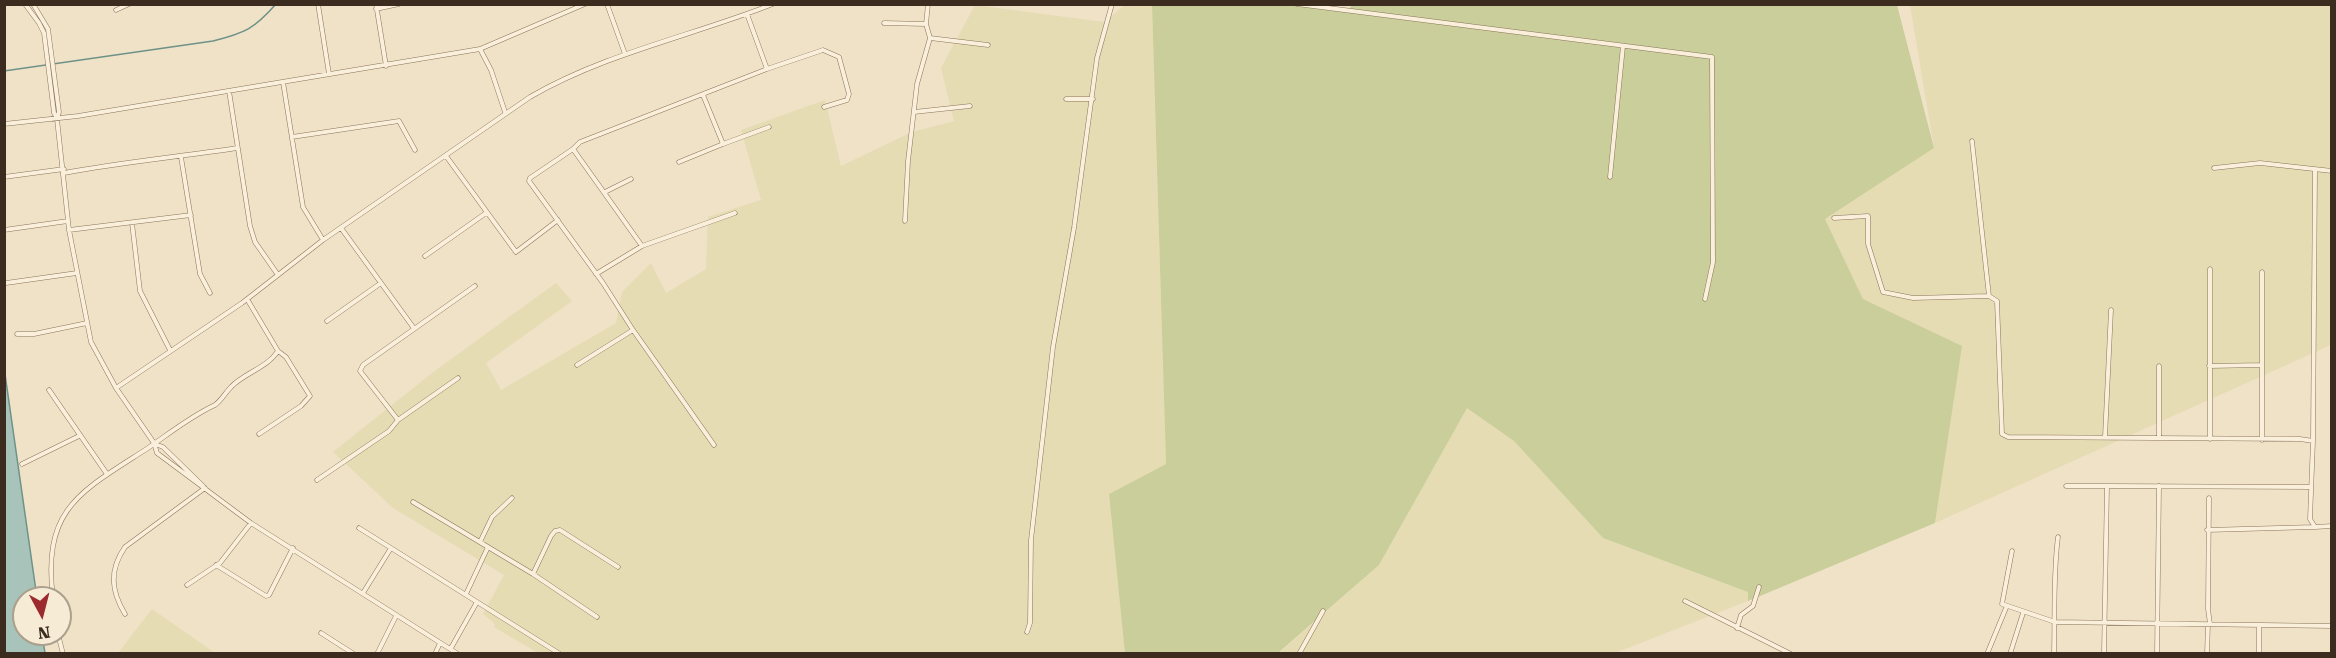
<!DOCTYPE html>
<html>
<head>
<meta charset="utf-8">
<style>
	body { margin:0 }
	#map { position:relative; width:2336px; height:658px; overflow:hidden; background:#efe2c7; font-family:"Roboto Serif",serif }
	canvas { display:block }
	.frame { position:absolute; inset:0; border:6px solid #3b2c1f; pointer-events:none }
	.north { position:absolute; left:12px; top:586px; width:60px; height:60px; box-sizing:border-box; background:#f6ecd6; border:2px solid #ab9f8d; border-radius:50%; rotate:173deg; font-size:16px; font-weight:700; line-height:24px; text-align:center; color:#3b2c1f }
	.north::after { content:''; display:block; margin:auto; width:21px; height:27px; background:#9b2b2e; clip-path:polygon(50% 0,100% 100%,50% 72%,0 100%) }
</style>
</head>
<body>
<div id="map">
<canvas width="2336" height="658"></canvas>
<div class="frame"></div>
<div class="north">N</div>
</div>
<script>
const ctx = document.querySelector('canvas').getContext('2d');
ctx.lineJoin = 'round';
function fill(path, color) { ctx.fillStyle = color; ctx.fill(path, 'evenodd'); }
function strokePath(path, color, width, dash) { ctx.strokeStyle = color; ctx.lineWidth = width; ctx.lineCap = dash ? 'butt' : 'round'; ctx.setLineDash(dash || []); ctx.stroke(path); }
fill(new Path2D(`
	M 975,5 L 1104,22 L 1125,5 L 1152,5 L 1166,464 L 1109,494 L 1125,653 L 538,653 L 494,627 L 495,624 L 483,614 L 504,575 L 393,508 L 333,452 L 432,373 L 556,283 L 572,301 L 486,363 L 501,390 L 616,323 L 622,292 L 651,263 L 666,293 L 706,269 L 708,217 L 761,200 L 741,130 L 825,100 L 841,166 L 912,132 L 954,121 L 941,68 Z
	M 1910,5 L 2331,5 L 2331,345 L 1935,523 L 1961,346 L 1863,299 L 1825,219 L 1934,148 Z
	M 1467,407 L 1514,441 L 1603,538 L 1749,592 L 1748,601 L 1615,653 L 1278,654 L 1379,565 Z
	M 152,609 L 215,653 L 118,653 Z`), '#e5dcb4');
fill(new Path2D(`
	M 1312,4 L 1349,10 L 1352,4 L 1897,5 L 1934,148 L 1825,219 L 1863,299 L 1962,346 L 1935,523 L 1748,601 L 1748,592 L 1603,538 L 1514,441 L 1467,408 L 1379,565 L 1278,653 L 1125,654 L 1109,494 L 1166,464 L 1152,5 Z`), '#c9ce9a');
const water = new Path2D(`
	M 5,374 L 37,598 L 24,598 L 24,634 L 42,634 L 45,653 L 5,653 Z`);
fill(water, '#a8c3ba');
strokePath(water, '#6e9288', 1.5);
strokePath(new Path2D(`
	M 4,71 L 213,41 C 245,33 254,29 276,4`), '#6e9288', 1.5);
const minor = new Path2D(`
	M 25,4 L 39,23 L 44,33 L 54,113 L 57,118
	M 33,4 L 48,29 L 59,112 L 57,119 L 69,230 L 191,215
	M 318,4 L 329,74
	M 376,4 L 386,66
	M 607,4 L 625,54
	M 1297,4 L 1712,57 L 1713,262 L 1705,299
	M 376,9 L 399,4
	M 116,10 L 129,4
	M 747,14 L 767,69
	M 884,23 L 926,24
	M 930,38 L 988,45
	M 480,49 L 491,70 L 505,112
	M 283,82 L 303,207 L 323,240
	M 229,91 L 250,226 L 255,242 L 278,275
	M 1066,99 L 1093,99
	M 914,112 L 970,106
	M 4,124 L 78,116 L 480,49 L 585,4
	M 292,137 L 399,121 L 415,150
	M 1972,141 L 1989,296 L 1997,301 L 2002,434 L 2008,437 L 2300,439 L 2313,441 L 2310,519 L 2315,527 L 2332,526
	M 723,144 L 769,127
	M 573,149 L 642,246 L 735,213
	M 446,156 L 516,252 L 558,220
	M 181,157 L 200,274 L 210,293
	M 679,162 L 723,144 L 703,95
	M 2214,168 L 2260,163 L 2332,171
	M 64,173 C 123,162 178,157 237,148
	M 4,177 L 64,169
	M 1610,177 L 1623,46
	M 605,192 L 631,179
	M 1834,218 L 1868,216 L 1868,244 L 1883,292 L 1913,298 L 1989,296
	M 905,221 L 908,161 L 917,84 L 930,38 L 926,24 L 928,4
	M 132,223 L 140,291 L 170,350
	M 341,228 L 413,327
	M 4,230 L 68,221
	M 69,230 L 91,342 L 116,388
	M 425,256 L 486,213
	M 596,274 L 642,246
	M 6,283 L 77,273
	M 247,299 L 278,351 L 286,357 L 310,396 L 301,406 L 259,434
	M 327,321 L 381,283
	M 633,330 L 714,445
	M 17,334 L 34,334 L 87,323
	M 577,365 L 633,330 L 603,283 L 529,181 L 530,178 L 573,149 L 580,142 L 767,69 L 823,50 L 839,57 L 849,94 L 847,100 L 824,107
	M 2262,365 L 2262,272
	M 2159,366 L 2159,438
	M 2209,366 L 2262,365 L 2262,440
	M 49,390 L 107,474
	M 398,420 L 458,378
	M 2105,437 L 2111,310
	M 2210,439 L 2210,269
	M 2313,441 L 2315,171
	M 155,444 L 163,447 L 203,486
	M 22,464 L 79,436
	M 317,480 L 389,431 L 398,420 L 360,371 L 363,365 L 475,286
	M 2066,486 L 2107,486
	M 2209,498 L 2208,609 L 2210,624
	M 413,502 L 533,574 L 597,617
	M 359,528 L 391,548
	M 2207,530 L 2314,527
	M 480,542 L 492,517 L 512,498
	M 2012,551 L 2002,604 L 2055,622 L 2332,626
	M 216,565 L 266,596 L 269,595 L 293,548
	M 533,574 L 551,536 L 555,531 L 560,530 L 618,567
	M 187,585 L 220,563 L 251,523
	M 363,593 L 391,548 L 560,654
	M 466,594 L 488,547
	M 53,598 C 42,508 80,492 148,448 C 170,433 191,416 215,405 C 222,400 225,393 231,387 C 244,373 267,368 278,351
	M 1685,601 L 1791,654
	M 125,614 C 111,591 109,570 125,547 L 205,488
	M 2259,625 L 2259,654
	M 1737,628 L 1741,615 L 1753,606 L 1759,587
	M 1027,632 L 1030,623 L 1031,540 L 1053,347 L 1074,228 L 1097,58 L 1112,4
	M 321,633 L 354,654
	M 58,634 L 63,654
	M 451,648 L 477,602
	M 377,654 L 396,616
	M 435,654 L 440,643
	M 458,654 L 251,523 L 157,453 L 154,443 L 116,388 L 242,303 L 323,240 L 530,97 C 606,53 692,36 773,4
	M 1299,654 L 1323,611
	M 1987,654 L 2006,608
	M 2010,654 L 2023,613
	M 2054,654 C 2055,615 2053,575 2058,537
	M 2104,654 L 2107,486 L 2311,487
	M 2157,654 L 2159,486
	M 2207,654 L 2208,624`);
strokePath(minor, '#8b745c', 5);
strokePath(minor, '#f9efda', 4);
</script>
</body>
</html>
